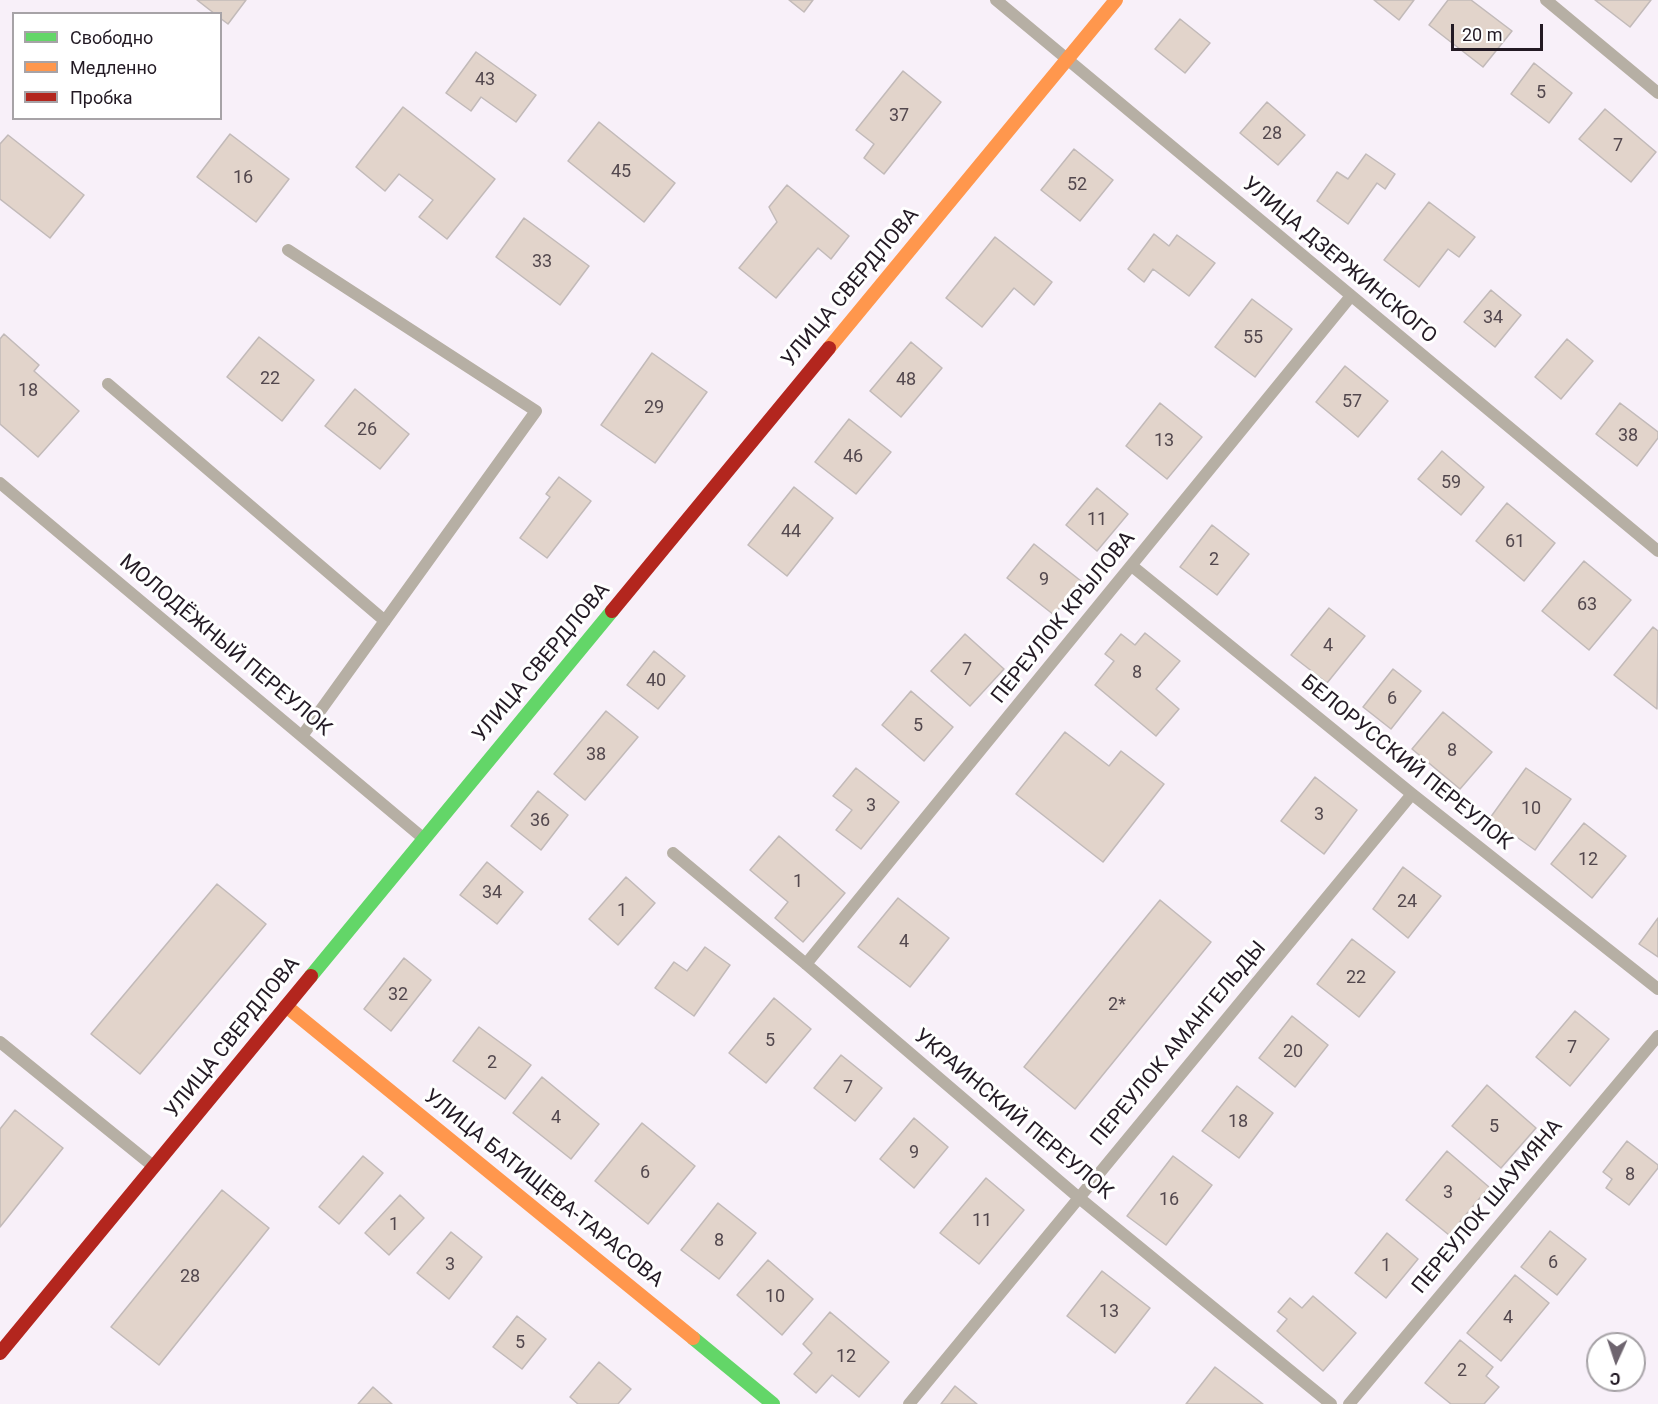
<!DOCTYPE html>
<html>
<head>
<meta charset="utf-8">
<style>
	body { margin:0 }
	#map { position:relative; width:1658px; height:1404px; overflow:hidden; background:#f8f0f9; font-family:Roboto,sans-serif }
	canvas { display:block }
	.legend { position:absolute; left:12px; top:12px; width:210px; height:108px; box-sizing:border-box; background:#fff; border:2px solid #a7a3a7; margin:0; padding:8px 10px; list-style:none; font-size:18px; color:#231a24 }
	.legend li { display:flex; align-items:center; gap:12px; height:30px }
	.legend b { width:30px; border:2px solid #a7a3a7 }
	.north { position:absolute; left:1586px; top:1332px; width:60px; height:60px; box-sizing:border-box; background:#fff; border:2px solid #a7a3a7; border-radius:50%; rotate:183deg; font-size:16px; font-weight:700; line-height:24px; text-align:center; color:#231a24 }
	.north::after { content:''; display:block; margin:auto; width:21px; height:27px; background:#6e656f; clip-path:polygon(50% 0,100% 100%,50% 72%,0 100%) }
	.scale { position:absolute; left:1451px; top:24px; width:92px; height:27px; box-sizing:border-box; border:3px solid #231a24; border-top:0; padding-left:8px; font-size:18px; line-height:21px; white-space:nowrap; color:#231a24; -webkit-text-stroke:4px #fff; paint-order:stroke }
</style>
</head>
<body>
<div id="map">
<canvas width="1658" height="1404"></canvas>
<ul class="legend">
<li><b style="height:8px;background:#63d668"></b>Свободно</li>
<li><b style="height:8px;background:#ff974d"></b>Медленно</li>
<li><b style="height:8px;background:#b3261e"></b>Пробка</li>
</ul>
<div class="north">С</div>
<div class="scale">20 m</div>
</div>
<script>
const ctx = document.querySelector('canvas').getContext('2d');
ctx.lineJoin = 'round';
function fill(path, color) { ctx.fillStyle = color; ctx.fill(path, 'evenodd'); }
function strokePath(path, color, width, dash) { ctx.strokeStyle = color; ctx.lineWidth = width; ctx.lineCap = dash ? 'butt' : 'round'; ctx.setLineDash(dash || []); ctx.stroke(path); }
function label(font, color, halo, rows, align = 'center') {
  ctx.font = font + ' Roboto,sans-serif'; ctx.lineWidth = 6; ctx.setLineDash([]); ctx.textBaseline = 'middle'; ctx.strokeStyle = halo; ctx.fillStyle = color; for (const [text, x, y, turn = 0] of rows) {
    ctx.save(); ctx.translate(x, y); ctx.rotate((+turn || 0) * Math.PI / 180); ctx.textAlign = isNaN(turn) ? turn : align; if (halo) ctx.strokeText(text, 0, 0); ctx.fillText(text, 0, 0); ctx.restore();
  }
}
const building = new Path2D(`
	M 197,0 L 246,0 L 228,24 L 220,18 L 220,14 L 215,14 Z
	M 789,0 L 813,0 L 804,12 Z
	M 1374,0 L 1414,0 L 1399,20 Z
	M 1448,0 L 1471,0 L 1512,31 L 1483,67 L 1429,25 Z
	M 1595,0 L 1651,0 L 1630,27 Z
	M 1180,19 L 1210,43 L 1185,73 L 1155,49 Z
	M 476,52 L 536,95 L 516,122 L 481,97 L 471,111 L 446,93 Z
	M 1534,63 L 1572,93 L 1549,123 L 1511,94 Z
	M 903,71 L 941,102 L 884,174 L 864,158 L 874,144 L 856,130 Z
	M 1267,102 L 1305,135 L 1278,165 L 1240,133 Z
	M 403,107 L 495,179 L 447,239 L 419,217 L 433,200 L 399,174 L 385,191 L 356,167 Z
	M 1605,109 L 1656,152 L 1631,182 L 1579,139 Z
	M 599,122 L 675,183 L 644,222 L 568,161 Z
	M 230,134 L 289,179 L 256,222 L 197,177 Z
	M 8,135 L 84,195 L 50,238 L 0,199 L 0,144 Z
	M 1074,149 L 1113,180 L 1080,221 L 1041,190 Z
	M 1366,154 L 1395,174 L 1385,189 L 1377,183 L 1348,224 L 1317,201 L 1337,172 L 1348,179 Z
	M 787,185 L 849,236 L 831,259 L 818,248 L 776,298 L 739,268 L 777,222 L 769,207 Z
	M 1429,202 L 1475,237 L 1459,257 L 1448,249 L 1419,287 L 1384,260 Z
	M 524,218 L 589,266 L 560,305 L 496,257 Z
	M 1154,234 L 1169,246 L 1177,235 L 1215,263 L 1189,296 L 1153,269 L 1144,282 L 1128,269 Z
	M 995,237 L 1052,282 L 1034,305 L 1014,288 L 982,327 L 946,298 Z
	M 1491,290 L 1521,315 L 1495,347 L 1464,322 Z
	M 1252,299 L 1292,329 L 1255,377 L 1215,347 Z
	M 4,334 L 39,365 L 34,371 L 79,411 L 38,457 L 0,424 L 0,339 Z
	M 259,337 L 314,380 L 282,421 L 227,377 Z
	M 1567,339 L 1593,361 L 1561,399 L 1535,377 Z
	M 911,342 L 942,368 L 901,417 L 870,391 Z
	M 652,353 L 707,392 L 655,463 L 601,425 Z
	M 1345,366 L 1388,401 L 1358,437 L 1316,402 Z
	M 355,389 L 409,434 L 380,469 L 325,426 Z
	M 1160,403 L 1202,437 L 1167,479 L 1126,446 Z
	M 1620,403 L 1658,432 L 1658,438 L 1637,466 L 1596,434 Z
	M 849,419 L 891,452 L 856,494 L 815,462 Z
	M 1442,451 L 1484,487 L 1461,515 L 1418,479 Z
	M 559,477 L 591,501 L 547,558 L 520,538 L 550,497 L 546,494 Z
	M 794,487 L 833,518 L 787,576 L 748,545 Z
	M 1097,488 L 1128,514 L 1097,551 L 1066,525 Z
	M 1507,503 L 1555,543 L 1524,581 L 1476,541 Z
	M 1212,525 L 1249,554 L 1217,595 L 1180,567 Z
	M 1034,544 L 1081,581 L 1054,615 L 1007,578 Z
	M 1584,561 L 1631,600 L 1589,650 L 1542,611 Z
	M 1329,608 L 1365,636 L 1327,683 L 1291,655 Z
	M 1653,627 L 1658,631 L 1657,709 L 1614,675 Z
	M 1145,633 L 1180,661 L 1156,689 L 1179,709 L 1156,736 L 1095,685 L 1114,661 L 1105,654 L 1121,634 L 1135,645 Z
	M 965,634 L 1004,669 L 970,706 L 931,671 Z
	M 654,651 L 685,676 L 658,709 L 627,685 Z
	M 1393,669 L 1421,691 L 1391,729 L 1363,707 Z
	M 911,691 L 953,727 L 924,761 L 882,725 Z
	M 606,711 L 638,737 L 585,800 L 554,774 Z
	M 1443,712 L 1492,752 L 1460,789 L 1412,749 Z
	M 1065,732 L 1109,766 L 1121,751 L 1164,784 L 1103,862 L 1016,794 Z
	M 856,768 L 899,802 L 861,849 L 836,830 L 852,810 L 833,796 Z
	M 1526,768 L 1571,799 L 1535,850 L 1490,818 Z
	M 1315,777 L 1357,810 L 1324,854 L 1281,821 Z
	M 538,791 L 568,815 L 541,850 L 511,826 Z
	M 1584,823 L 1626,856 L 1592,898 L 1551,864 Z
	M 779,836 L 845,893 L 803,942 L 775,918 L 788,902 L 750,870 Z
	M 487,862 L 523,892 L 497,924 L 460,895 Z
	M 1403,867 L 1441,896 L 1408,938 L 1373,909 Z
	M 626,877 L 655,903 L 618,945 L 589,919 Z
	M 217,884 L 266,924 L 140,1074 L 91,1034 Z
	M 898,898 L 949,938 L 910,987 L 858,947 Z
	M 1160,900 L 1211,942 L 1075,1109 L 1024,1067 Z
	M 1658,918 L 1658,957 L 1639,944 Z
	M 1352,939 L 1395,972 L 1359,1017 L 1317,984 Z
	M 705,947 L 730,965 L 694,1016 L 655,988 L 674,962 L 687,971 Z
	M 404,958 L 431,980 L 391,1031 L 364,1009 Z
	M 774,998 L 811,1029 L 766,1083 L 729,1053 Z
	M 1575,1011 L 1609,1039 L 1570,1086 L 1536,1057 Z
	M 1292,1016 L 1328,1045 L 1295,1087 L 1259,1058 Z
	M 479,1027 L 531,1065 L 505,1099 L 453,1061 Z
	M 841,1055 L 882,1088 L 855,1121 L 814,1088 Z
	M 542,1077 L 599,1124 L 571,1159 L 513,1113 Z
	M 1487,1085 L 1536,1128 L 1501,1168 L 1452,1126 Z
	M 1237,1086 L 1273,1113 L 1239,1158 L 1202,1131 Z
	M 15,1110 L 63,1148 L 0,1227 L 0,1129 Z
	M 914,1118 L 948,1147 L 914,1188 L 880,1159 Z
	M 642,1123 L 695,1166 L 648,1224 L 595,1181 Z
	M 1627,1141 L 1658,1165 L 1658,1168 L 1629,1205 L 1606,1188 L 1612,1179 L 1603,1172 Z
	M 1447,1151 L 1489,1187 L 1449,1235 L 1406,1200 Z
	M 363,1156 L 383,1173 L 339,1224 L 319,1207 Z
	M 1173,1156 L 1212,1185 L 1166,1245 L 1127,1216 Z
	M 986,1178 L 1024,1210 L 979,1264 L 940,1233 Z
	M 222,1190 L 269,1228 L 159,1365 L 111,1327 Z
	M 400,1195 L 424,1218 L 389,1255 L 365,1233 Z
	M 718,1203 L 756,1233 L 719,1279 L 681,1250 Z
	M 1550,1231 L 1586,1259 L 1557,1295 L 1521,1267 Z
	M 451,1232 L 482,1257 L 449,1299 L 417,1273 Z
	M 1387,1233 L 1418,1259 L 1386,1298 L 1355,1273 Z
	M 768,1260 L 813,1299 L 782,1335 L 737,1295 Z
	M 1102,1271 L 1150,1308 L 1115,1353 L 1067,1316 Z
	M 1515,1275 L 1549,1303 L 1501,1361 L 1467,1333 Z
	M 1313,1296 L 1356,1333 L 1323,1371 L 1277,1331 L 1287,1319 L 1278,1312 L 1290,1298 L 1302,1308 Z
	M 830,1312 L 889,1362 L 859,1397 L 832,1375 L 816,1393 L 794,1374 L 812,1353 L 803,1344 Z
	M 517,1316 L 546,1339 L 522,1369 L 493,1347 Z
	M 1460,1340 L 1493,1367 L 1486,1376 L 1499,1387 L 1484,1404 L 1451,1404 L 1425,1383 Z
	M 599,1362 L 631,1389 L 618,1404 L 578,1404 L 570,1397 Z
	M 1215,1367 L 1263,1404 L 1186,1404 Z
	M 955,1386 L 977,1404 L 941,1404 Z
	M 373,1387 L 392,1404 L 358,1404 Z`);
fill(building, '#e2d4cb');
strokePath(building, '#c2bab9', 1.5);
strokePath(new Path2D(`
	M 996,0 L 1658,551
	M 1546,0 L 1658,93
	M 288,250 L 536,411 L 302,736
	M 108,384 L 385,621
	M 0,483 L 423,838
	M 1132,566 L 1412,794 L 1658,989
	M 673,853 L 806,964 L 1078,1197 L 1331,1404
	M 806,964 L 1351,296
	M 0,1042 L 153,1166
	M 909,1404 L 1412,794
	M 1349,1404 L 1658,1036`), '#b6afa4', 12);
strokePath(new Path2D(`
	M 311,976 L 612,611
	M 693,1338 L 773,1404`), '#63d668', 14);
strokePath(new Path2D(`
	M 829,348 L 1116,0
	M 286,1006 L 693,1338`), '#ff974d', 14);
strokePath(new Path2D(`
	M 612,611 L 829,348
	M 0,1353 L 311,976`), '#b3261e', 14);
label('18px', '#53484e', null, [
	["43",485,80],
	["5",1541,93],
	["37",899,116],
	["28",1272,134],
	["7",1618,146],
	["45",621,172],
	["16",243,178],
	["52",1077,185],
	["33",542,262],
	["34",1493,318],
	["55",1253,338],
	["22",270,379],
	["48",906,380],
	["18",28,391],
	["57",1352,402],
	["29",654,408],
	["26",367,430],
	["38",1628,436],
	["13",1164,441],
	["46",853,457],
	["59",1451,483],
	["11",1097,520],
	["44",791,532],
	["61",1515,542],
	["2",1214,560],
	["9",1044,580],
	["63",1587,605],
	["4",1328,646],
	["7",967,670],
	["8",1137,673],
	["40",656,681],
	["6",1392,699],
	["5",918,726],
	["8",1452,751],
	["38",596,755],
	["3",871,806],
	["10",1531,809],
	["3",1319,815],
	["36",540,821],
	["12",1588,860],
	["1",798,882],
	["34",492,893],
	["24",1407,902],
	["1",622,911],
	["4",904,942],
	["22",1356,978],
	["32",398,995],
	["2*",1117,1005],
	["5",770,1041],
	["7",1572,1048],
	["20",1293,1052],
	["2",492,1063],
	["7",848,1088],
	["4",556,1118],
	["18",1238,1122],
	["5",1494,1127],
	["9",914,1153],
	["6",645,1173],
	["8",1630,1175],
	["3",1448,1193],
	["16",1169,1200],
	["11",982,1221],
	["1",394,1225],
	["8",719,1241],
	["6",1553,1263],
	["3",450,1265],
	["1",1386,1266],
	["28",190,1277],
	["10",775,1297],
	["13",1109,1312],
	["4",1508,1318],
	["5",520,1343],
	["12",846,1357],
	["2",1462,1371]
]);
label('21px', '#231a24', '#fff', [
	["УЛИЦА ДЗЕРЖИНСКОГО",1339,261,40],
	["УЛИЦА СВЕРДЛОВА",851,288,-50],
	["ПЕРЕУЛОК КРЫЛОВА",1064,618,-51],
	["МОЛОДЁЖНЫЙ ПЕРЕУЛОК",225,646,40],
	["УЛИЦА СВЕРДЛОВА",542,663,-50],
	["БЕЛОРУССКИЙ ПЕРЕУЛОК",1406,763,39],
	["УЛИЦА СВЕРДЛОВА",233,1038,-51],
	["ПЕРЕУЛОК АМАНГЕЛЬДЫ",1179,1044,-50],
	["УКРАИНСКИЙ ПЕРЕУЛОК",1013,1115,40],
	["УЛИЦА БАТИЩЕВА-ТАРАСОВА",543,1189,39],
	["ПЕРЕУЛОК ШАУМЯНА",1488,1207,-50]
]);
</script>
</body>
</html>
